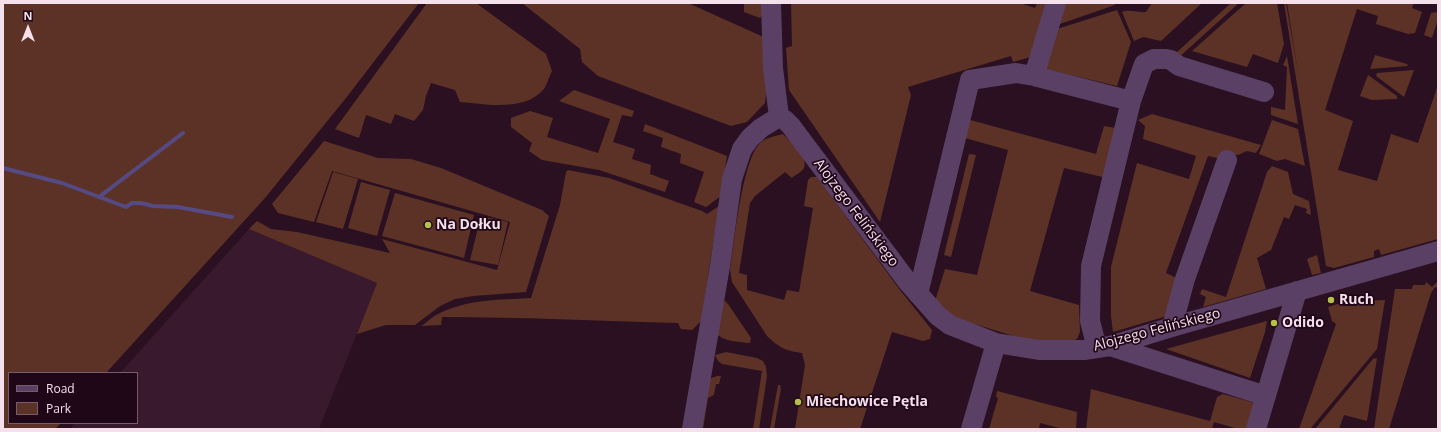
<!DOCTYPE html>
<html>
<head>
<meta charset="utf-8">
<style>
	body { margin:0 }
	#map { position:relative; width:1441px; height:432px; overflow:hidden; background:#2a1021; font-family:"Open Sans",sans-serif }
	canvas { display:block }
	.frame { position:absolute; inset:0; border:4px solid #f4e1ec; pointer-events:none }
	.legend { position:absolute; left:8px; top:372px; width:130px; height:52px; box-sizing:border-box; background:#200717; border:1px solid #755e6c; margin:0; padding:5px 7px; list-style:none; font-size:12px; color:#f4e1ec }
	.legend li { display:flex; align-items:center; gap:8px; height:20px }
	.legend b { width:20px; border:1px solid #755e6c }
	.north { position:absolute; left:8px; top:8px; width:40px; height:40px; -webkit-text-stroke:3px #200717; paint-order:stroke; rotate:0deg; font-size:11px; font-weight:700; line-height:16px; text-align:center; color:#f4e1ec }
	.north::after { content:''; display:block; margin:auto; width:14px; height:18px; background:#f4e1ec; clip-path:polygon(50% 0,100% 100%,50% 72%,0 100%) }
</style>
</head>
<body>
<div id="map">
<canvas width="1441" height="432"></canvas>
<div class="frame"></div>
<ul class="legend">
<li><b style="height:5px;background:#5b4065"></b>Road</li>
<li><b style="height:11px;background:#5d3226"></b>Park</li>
</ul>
<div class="north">N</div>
</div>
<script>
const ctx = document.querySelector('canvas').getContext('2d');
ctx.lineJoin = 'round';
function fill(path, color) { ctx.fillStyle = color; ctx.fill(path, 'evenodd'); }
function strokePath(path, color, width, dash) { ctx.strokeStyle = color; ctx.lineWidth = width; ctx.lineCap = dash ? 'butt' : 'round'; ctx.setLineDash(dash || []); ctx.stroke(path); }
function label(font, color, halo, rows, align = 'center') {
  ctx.font = font + ' "Open Sans",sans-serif'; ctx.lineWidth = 3.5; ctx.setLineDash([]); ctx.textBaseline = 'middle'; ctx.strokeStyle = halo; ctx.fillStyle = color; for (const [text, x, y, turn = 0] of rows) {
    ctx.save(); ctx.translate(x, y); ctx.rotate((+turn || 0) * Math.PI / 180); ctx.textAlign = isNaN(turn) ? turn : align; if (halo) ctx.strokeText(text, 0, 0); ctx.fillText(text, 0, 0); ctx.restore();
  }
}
fill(new Path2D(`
	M 249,229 L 377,283 L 319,429 L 70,429 L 75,423 L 137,423 L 137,373 L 120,373 Z`), '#39192e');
fill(new Path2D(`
	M 3,3 L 419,3 L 346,98 L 265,198 L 106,373 L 9,373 L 9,423 L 61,423 L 55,429 L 3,429 Z
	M 427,3 L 476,3 L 546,54 L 552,71 C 549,77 547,84 544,89 C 525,112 485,104 460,102 L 455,90 L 431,83 L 426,96 L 423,110 L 414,121 L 395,114 L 391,124 L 366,115 L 359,138 L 335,129 Z
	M 522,3 L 688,3 L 768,39 L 769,70 L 765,103 L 747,122 L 731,126 L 598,76 L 582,62 L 580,49 Z
	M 744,3 L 767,3 L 767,10 L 760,18 L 744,12 Z
	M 791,3 L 1020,3 L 1035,8 L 1037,3 L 1046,3 L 1034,56 L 1013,62 L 1011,56 L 908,87 L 911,95 L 880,222 L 789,90 L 786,48 L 792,46 Z
	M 1061,3 L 1114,3 L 1115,5 L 1057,25 Z
	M 1152,3 L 1202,3 L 1161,41 L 1143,37 L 1134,41 L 1122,12 C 1131,9 1137,13 1146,12 Z
	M 1231,3 L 1239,3 L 1177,59 L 1177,52 Z
	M 1246,3 L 1277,3 L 1284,44 L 1278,63 L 1253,54 L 1247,67 L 1192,51 Z
	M 1284,3 L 1286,3 L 1299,78 L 1287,3 L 1414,3 L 1412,8 L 1422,12 L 1415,33 L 1408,34 L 1376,24 L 1378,16 L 1357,9 L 1325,110 L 1353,121 L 1338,170 L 1377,181 L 1391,134 L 1418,143 L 1438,85 L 1438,239 L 1381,255 L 1379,249 L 1374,251 L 1374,257 L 1334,268 L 1326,266 Z
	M 1117,10 L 1131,42 L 1117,86 L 1045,69 L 1054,30 Z
	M 1438,12 L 1438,19 L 1432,38 L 1424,35 L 1431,13 Z
	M 1375,55 L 1407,64 L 1408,66 L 1370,69 Z
	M 1287,56 L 1298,124 L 1271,115 L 1271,107 L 1285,110 L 1287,67 L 1283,65 Z
	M 1414,70 L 1404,97 L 1376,76 L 1377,73 Z
	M 1368,75 L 1397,96 L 1397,99 L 1372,100 L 1360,96 Z
	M 574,90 L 634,111 L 632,117 L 622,115 L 613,142 L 635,149 L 632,159 L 651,165 L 650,174 L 669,181 L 665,192 L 599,170 L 542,160 L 529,151 L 532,143 L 511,127 L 511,118 L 530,111 L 553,118 L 547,137 L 598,153 L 610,119 L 559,101 Z
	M 1152,114 L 1261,145 L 1256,153 L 1247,151 L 1238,155 L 1230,154 L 1227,160 L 1208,156 L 1166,273 L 1179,279 L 1167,316 L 1113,332 L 1111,316 L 1111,267 L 1137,163 L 1189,179 L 1196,156 L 1143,139 L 1145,126 L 1138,120 Z
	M 970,120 L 1096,154 L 1104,126 L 1121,129 L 1107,178 L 1064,168 L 1030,291 L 1079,305 L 1080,332 L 1077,339 L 1067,342 L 1023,339 L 965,321 L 948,314 L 935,301 L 945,269 L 977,275 L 1008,150 L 965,138 Z
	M 1272,120 L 1298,129 L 1305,166 L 1285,159 L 1277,161 L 1259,154 Z
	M 645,124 L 727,156 L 721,196 L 706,207 L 694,202 L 704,172 L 680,163 L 681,154 L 661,147 L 663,138 L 643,131 Z
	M 783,134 C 789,140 809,158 804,168 C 802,172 795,175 792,178 L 785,172 L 755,196 L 750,203 L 739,273 L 747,275 L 747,290 L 784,300 L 787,290 L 799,292 L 813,208 L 804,206 L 808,180 L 811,177 L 817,177 L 900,290 L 932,330 L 930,339 L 923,341 L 892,332 L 860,429 L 795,429 L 805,365 L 802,353 C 784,350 781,349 767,336 L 732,282 L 730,270 L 731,262 C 735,236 743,160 760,143 C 764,138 776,136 783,134 Z
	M 324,141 L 378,158 L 411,159 L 441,168 L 542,210 L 549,216 L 526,292 L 473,296 L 455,299 L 440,306 L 415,325 L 386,325 L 357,334 L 377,283 L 249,229 L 257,221 L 271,229 L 297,232 L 390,253 L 382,239 L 497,270 L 510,222 L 332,171 L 314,222 L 278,213 L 272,204 Z
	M 969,154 L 976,155 L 951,257 L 944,255 Z
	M 1272,166 L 1288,172 L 1293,194 L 1309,201 L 1311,215 L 1306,213 L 1307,209 L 1295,205 L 1289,219 L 1284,217 L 1271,250 L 1257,258 L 1266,289 L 1203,307 L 1206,297 L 1200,294 L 1202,289 L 1226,297 L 1267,172 Z
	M 568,170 L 609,178 L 702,211 L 707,214 L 719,206 L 701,321 L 692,330 L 681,329 L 678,323 C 599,321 521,317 442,317 L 441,325 L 421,326 C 426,323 431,318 436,315 C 466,299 499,300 531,298 L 560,205 L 566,172 Z
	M 333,172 L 358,179 L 343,229 L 316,222 Z
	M 361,182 L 390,190 L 377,236 L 348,228 Z
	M 395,193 L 474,215 L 464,258 L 382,236 Z
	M 481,216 L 508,222 L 498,265 L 470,260 Z
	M 1317,255 L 1321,273 L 1312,275 L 1307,259 Z
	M 1438,281 L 1438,288 L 1435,287 L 1431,293 L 1389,429 L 1374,429 L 1395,289 L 1412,289 L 1413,285 L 1425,285 L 1426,282 L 1432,287 Z
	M 724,300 L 728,304 L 751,338 L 750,343 L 747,343 C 736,341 723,342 715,332 Z
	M 1385,300 L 1377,349 L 1310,429 L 1299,429 L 1336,324 L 1332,321 L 1328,307 L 1341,303 L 1342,306 L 1357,306 L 1358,301 Z
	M 1267,321 L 1265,332 L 1250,378 L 1166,349 Z
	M 726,352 L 757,358 L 763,361 L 766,367 L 767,376 L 759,429 L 753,429 L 762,371 L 722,364 L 718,361 L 715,355 Z
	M 1377,358 L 1367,421 L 1344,415 L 1339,429 L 1315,429 L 1373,359 Z
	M 717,376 L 721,376 L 719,384 L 716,384 L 714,395 L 708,398 L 703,429 L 698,429 L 709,379 Z
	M 778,385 L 780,385 L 781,388 L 774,429 L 770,429 Z
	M 1091,389 L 1210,421 L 1217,397 L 1223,394 L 1255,403 L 1247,429 L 1238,429 L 1214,422 L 1212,429 L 1086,429 Z
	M 997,391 L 1077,412 L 1076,429 L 1063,429 L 1040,423 L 1039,429 L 989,429 L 998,398 L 996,397 Z`), '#5d3226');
strokePath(new Path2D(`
	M 3,168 L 62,183 L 126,207 L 132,203 L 141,203 L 153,206 L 178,207 L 232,217
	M 99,197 L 183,133`), '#554a84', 4);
strokePath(new Path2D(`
	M 771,3 L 773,68 L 779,117
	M 1034,76 L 1131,101 L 1091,266 L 1090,321 L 1097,348
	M 1131,101 L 1144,64 L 1154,59 L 1166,59 L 1171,60 L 1179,66 L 1264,92
	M 779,117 L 785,120 L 791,126 L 907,281 L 938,316 L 950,325 L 996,343 L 1039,350 L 1084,350 L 1110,346 L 1172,327 L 1438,251
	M 918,294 L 970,80 L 1016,73 L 1034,76 L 1056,3
	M 1172,327 L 1185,279 L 1227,160
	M 1110,346 L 1266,396
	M 692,429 L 720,266 L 732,179 L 742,149 L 750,138 L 761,128 L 779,117
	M 971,429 L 996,343
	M 1256,429 L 1297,291`), '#5b4065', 20);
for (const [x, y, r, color] of [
	[428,225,4,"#b6c148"],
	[1331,300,4,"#b6c148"],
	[1274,323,4,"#b6c148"],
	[798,402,4,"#b6c148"]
]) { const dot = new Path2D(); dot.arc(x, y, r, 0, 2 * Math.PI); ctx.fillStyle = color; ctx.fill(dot); strokePath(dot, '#200717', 1.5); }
label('14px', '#f4e1ec', '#200717', [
	["Alojzego Felińskiego",856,213,53],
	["Alojzego Felińskiego",1157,330,-15]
]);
label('bold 14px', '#f4e1ec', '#200717', [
	["Na Dołku",436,225],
	["Ruch",1339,300],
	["Odido",1282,323],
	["Miechowice Pętla",806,402]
], 'left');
</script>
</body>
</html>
